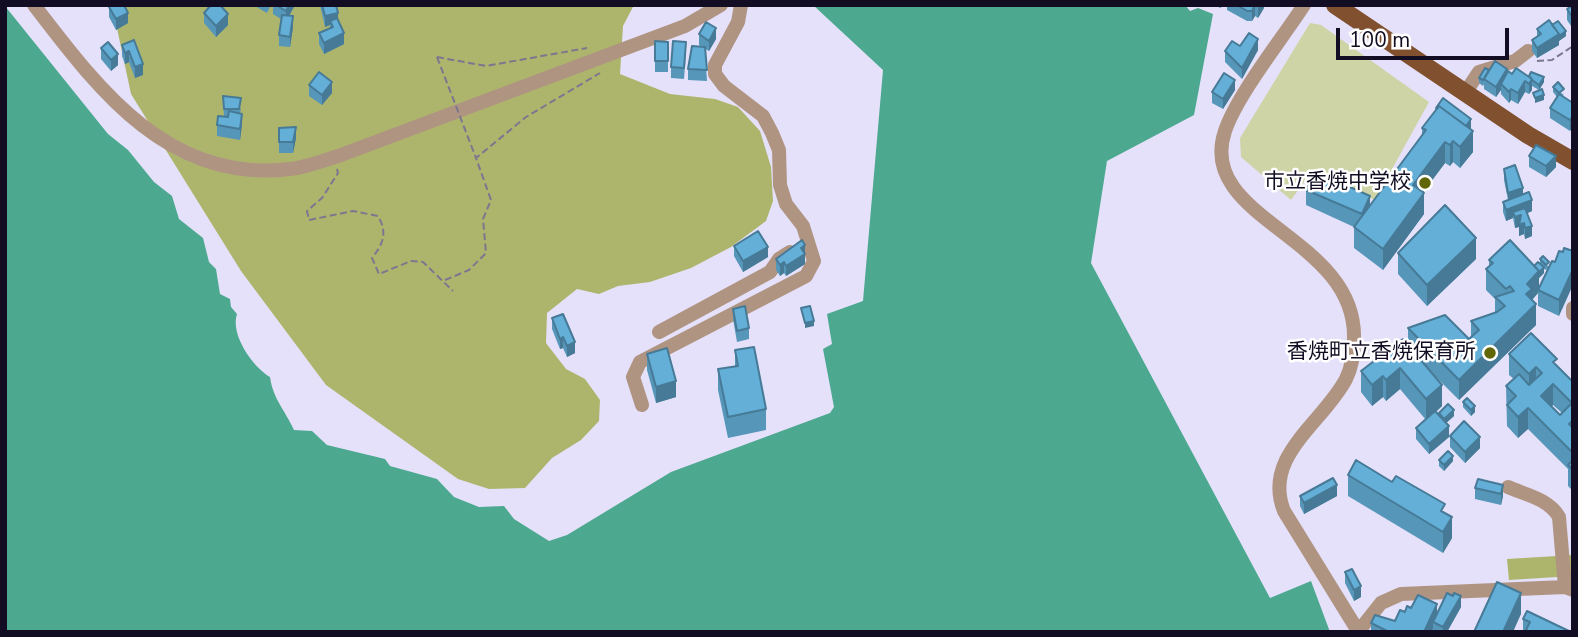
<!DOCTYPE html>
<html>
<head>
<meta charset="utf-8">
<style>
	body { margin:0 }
	#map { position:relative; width:1578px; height:637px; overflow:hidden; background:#e5e1fa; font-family:"Nunito Sans",sans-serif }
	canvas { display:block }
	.frame { position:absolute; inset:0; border:7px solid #120d22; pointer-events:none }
	.scale { position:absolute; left:1336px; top:28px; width:173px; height:32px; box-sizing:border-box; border:4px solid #120d22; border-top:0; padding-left:9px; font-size:21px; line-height:24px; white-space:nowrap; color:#120d22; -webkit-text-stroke:5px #fff; paint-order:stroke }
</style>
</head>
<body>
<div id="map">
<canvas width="1578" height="637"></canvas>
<div class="frame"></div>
<div class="scale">100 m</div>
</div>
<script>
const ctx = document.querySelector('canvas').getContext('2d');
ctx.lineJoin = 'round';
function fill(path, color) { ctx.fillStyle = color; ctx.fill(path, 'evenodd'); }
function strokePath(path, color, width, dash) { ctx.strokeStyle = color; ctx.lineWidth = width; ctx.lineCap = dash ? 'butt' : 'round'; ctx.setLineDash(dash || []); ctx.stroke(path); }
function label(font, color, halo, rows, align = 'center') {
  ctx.font = font + ' "Nunito Sans","Noto Sans JP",sans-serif'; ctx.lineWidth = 5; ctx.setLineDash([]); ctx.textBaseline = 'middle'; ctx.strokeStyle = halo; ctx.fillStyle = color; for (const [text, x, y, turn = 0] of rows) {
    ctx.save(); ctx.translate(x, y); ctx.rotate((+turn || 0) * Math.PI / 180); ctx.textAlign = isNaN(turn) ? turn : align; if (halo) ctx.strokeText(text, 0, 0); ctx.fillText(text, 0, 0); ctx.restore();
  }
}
fill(new Path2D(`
	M 1310,23 L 1321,25 L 1429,102 L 1375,200 L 1310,174 L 1291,200 L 1241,157 L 1240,138 Z`), '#ced4a5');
fill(new Path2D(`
	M 112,5 L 634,5 L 623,26 L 620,74 L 670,94 L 715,99 L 738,107 L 760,131 L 771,167 L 773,201 L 766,221 L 731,247 L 691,268 L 650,282 L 618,286 L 599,294 L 577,289 L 547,313 L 546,343 L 566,369 L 585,379 L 600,400 L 599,421 L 581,440 L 552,458 L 525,488 L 489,489 L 458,479 L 326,385 L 241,271 L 131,94 Z
	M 1573,555 L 1573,576 L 1509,580 L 1507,559 Z`), '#adb56d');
fill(new Path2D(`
	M 813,5 L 1185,5 L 1190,11 L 1198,8 L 1213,14 L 1194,115 L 1107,161 L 1091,263 L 1270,598 L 1311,581 L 1330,632 L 5,632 L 5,6 L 108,134 L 128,150 L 154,182 L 172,196 L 179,219 L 203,238 L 209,262 L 216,269 L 220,294 L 230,299 L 231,307 L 237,314 C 230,335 253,367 270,377 C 273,399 285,410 294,430 L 312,431 L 327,445 L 385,459 L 390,466 L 437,479 L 454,497 L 479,507 L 504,506 L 514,519 L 549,541 L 567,535 L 671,472 L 830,413 L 834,407 L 823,349 L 832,344 L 827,314 L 863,301 L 883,70 Z`), '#4da890');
strokePath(new Path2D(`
	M 437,57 L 486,66 L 587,48
	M 1537,61 L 1552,60 L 1573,46
	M 337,169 L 338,173 L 322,198 L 307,211 L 309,220 L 353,211 L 378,216 C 388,233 383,244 372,258 L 379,274 L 411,261 L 423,262 L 453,291
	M 445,280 L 469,270 L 486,253 L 483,219 L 491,200 L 476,158 L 526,117 L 600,73`), '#7c778e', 2, [7, 3.5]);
strokePath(new Path2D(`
	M 34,5 C 99,90 169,184 290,169 C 307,167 325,160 341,155 L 685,26 L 721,5
	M 1304,5 C 1282,39 1237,95 1225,131 C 1195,219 1356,236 1354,338 C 1354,351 1352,367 1346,379 C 1323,423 1262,456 1284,511 L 1358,631
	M 1465,93 L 1479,72 L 1515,61 L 1528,51
	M 1573,308 L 1573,314
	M 659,332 L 770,272 L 779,259 L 790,252
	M 642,405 L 633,377 L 640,362 L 806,276 L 814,261 L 803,226 L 786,204 L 780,185 L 779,150 L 772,133 L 763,116 L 724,86 L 715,74 L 715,65 L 738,22 L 741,5
	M 1508,487 C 1526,495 1549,499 1559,517 L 1565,587
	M 1358,632 L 1381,603 L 1401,594 L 1565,587 L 1573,590`), '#b09482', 14);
strokePath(new Path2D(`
	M 1335,5 L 1528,135 L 1573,161`), '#81502f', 18);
strokePath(new Path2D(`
	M 437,57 L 476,158`), '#7c778e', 2, [7, 3.5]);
fill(new Path2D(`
	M 253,5 L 271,5 L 267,13 Z
	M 273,5 L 295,5 L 289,16 L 293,27 L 290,47 L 279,46 L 279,35 L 281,19 L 273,14 Z
	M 320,5 L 336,5 L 338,19 L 344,44 L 324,54 L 319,44 L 319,33 L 330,28 L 330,25 L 325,27 Z
	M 1212,5 L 1222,5 L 1221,8 Z
	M 1227,5 L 1264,5 L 1264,8 L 1258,18 L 1255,16 L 1252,21 L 1247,21 L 1227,10 Z
	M 1573,5 L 1573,29 L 1567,20 L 1567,9 Z
	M 109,7 L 128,23 L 116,30 L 109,17 Z
	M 204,13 L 228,25 L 216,37 L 204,23 Z
	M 1552,25 L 1566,36 L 1559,41 L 1559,45 L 1537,58 L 1532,51 L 1532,40 L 1537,36 L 1537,29 Z
	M 699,34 L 716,39 L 709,51 L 705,49 L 707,81 L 688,80 L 688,69 L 702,47 L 699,45 Z
	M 134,40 L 143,75 L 135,78 L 129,62 L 125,64 L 122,56 L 122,45 Z
	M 655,41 L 668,42 L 668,72 L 655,72 Z
	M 1240,46 L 1258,50 L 1242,79 L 1225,62 L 1225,51 Z
	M 101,48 L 118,65 L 111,71 L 101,59 Z
	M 686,53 L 684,79 L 671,78 L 671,67 Z
	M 1489,70 L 1507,72 L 1529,76 L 1544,82 L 1539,90 L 1532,86 L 1532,90 L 1529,94 L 1525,92 L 1518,104 L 1511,100 L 1509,103 L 1501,94 L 1501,90 L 1496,97 L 1484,89 L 1484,84 L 1483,86 L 1479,83 L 1479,78 Z
	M 309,85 L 332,93 L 322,105 L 309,96 Z
	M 1553,87 L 1564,95 L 1562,96 L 1573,103 L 1570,131 L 1550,118 L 1550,108 L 1557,97 L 1553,92 Z
	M 1235,90 L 1223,109 L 1212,103 L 1212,92 Z
	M 223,96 L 241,109 L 240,113 L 242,124 L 240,140 L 217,136 L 217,125 L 224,117 Z
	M 1436,108 L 1471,130 L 1473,152 L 1460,168 L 1453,162 L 1450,166 L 1445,163 L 1423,192 L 1424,214 L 1383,270 L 1354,248 L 1354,227 L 1306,205 L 1306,190 L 1370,205 L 1422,135 L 1422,128 L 1436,110 Z
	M 279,128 L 296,138 L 293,153 L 279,153 Z
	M 1529,156 L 1556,167 L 1546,177 L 1529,167 Z
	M 1504,169 L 1523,194 L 1532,211 L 1527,213 L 1532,236 L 1525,239 L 1524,234 L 1519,236 L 1519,227 L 1515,228 L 1513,218 L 1506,221 L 1503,212 L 1503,202 L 1508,200 L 1504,180 Z
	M 805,245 L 805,264 L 786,276 L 784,273 L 780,276 L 776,270 L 776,259 Z
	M 734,246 L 768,257 L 743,272 L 734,256 Z
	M 1563,252 L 1559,316 L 1538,306 L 1538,293 L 1532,300 L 1536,325 L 1459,400 L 1432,373 L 1442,406 L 1436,412 L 1439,415 L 1454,416 L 1446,423 L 1449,437 L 1429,454 L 1416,439 L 1416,428 L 1426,420 L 1400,389 L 1386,401 L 1383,397 L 1372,406 L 1361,392 L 1361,371 L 1408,345 L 1408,328 L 1469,339 L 1471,338 L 1471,321 L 1495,313 L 1495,299 L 1486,290 L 1486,269 L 1489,266 L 1489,260 L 1534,266 L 1540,263 L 1540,259 L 1549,267 ZM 1549,267 L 1539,288 L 1539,278 L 1544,273 L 1544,269 L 1546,270 Z
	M 1398,253 L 1476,259 L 1427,306 L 1398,274 Z
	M 733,309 L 749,328 L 749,339 L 737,342 L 733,319 Z
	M 552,318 L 575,353 L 567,357 L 563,348 L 560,349 L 552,329 Z
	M 735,350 L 766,409 L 766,430 L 728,438 L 718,390 L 718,369 L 735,366 Z
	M 647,354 L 676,397 L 656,403 L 647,370 Z
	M 1509,354 L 1557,365 L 1571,380 L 1573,379 L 1573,491 L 1568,486 L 1568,469 L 1528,429 L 1518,438 L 1507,426 L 1506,386 L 1514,379 L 1509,375 ZM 1553,405 L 1562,413 L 1560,415 L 1551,407 Z
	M 1463,402 L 1475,412 L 1471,416 L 1463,407 Z
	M 1450,436 L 1480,448 L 1465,463 L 1450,447 Z
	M 1439,460 L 1453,461 L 1444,471 L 1439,466 Z
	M 1348,475 L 1445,513 L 1452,538 L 1443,553 L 1348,496 Z
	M 1478,479 L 1503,496 L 1501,505 L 1475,499 L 1475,488 Z
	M 1300,496 L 1337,496 L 1304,514 L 1300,506 Z
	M 1345,572 L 1361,597 L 1354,601 L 1345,583 Z
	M 1461,607 L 1447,632 L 1433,632 L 1433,628 L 1432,632 L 1371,632 L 1371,623 L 1395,621 L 1411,608 L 1437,614 Z
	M 1523,619 L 1571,632 L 1523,632 Z`), '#5696b9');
fill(new Path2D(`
	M 289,5 L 295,5 L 286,21 L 286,11 Z
	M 1255,5 L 1255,16 L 1252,21 L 1252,11 Z
	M 1259,5 L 1264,5 L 1264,8 L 1258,18 L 1258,7 Z
	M 128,13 L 128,23 L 116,30 L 116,19 Z
	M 338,13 L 338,24 L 330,21 L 330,25 L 325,27 L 325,16 Z
	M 228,14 L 228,25 L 216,37 L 216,26 Z
	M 293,16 L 293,27 L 290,47 L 290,37 Z
	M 716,28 L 716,39 L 709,51 L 709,41 Z
	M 1566,31 L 1566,36 L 1559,41 L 1559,45 L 1537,58 L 1537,48 Z
	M 344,33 L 344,44 L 324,54 L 324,43 Z
	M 1258,39 L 1258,50 L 1242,79 L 1242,68 Z
	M 129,51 L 129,62 L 125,64 L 125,53 Z
	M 118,54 L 118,65 L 111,71 L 111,60 Z
	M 143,64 L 143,75 L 135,78 L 135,67 Z
	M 1507,69 L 1507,80 L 1501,84 L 1501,90 L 1496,97 L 1496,87 Z
	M 1544,77 L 1544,82 L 1539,90 L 1539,85 Z
	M 1532,79 L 1532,90 L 1529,94 L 1529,84 Z
	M 1235,80 L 1235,90 L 1223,109 L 1223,99 Z
	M 1525,81 L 1525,92 L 1518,104 L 1518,93 Z
	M 332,82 L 332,93 L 322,105 L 322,95 Z
	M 1511,89 L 1511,100 L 1509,103 L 1509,92 Z
	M 1544,95 L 1544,100 L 1535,103 L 1535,98 Z
	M 242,114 L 242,124 L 240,140 L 240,129 Z
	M 1573,116 L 1573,127 L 1570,131 L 1570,120 Z
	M 1471,119 L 1471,130 L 1463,129 Z
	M 296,127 L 296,138 L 293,153 L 293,142 Z
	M 1473,131 L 1473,152 L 1460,168 L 1460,147 Z
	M 1453,141 L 1453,162 L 1450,166 L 1450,145 Z
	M 1445,142 L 1445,163 L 1413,206 L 1413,185 Z
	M 1556,156 L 1556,167 L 1546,177 L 1546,166 Z
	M 1523,188 L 1523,198 L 1508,204 L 1508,193 Z
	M 1424,193 L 1424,214 L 1383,270 L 1383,249 Z
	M 1370,196 L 1370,212 L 1362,214 Z
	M 1532,200 L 1532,211 L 1521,216 L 1524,223 L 1524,234 L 1519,236 L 1519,227 L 1515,228 L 1515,217 L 1513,212 L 1513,218 L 1506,221 L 1506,210 Z
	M 1532,226 L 1532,236 L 1525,239 L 1525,228 Z
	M 1476,238 L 1476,259 L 1427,306 L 1427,285 Z
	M 805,245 L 805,264 L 786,276 L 786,266 L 801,248 Z
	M 768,247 L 768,257 L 743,272 L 743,261 Z
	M 784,262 L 784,273 L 780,276 L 780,265 Z
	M 1544,267 L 1544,273 L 1539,278 L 1539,291 L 1538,290 L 1538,293 L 1532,300 L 1536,304 L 1536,325 L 1459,400 L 1459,380 L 1527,284 Z
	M 1573,269 L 1573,285 L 1559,316 L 1559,300 Z
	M 814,321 L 814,326 L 805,328 L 805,323 Z
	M 563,337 L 563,348 L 560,349 L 560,339 Z
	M 575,342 L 575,353 L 567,357 L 567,346 Z
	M 1536,367 L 1536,387 L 1529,395 L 1529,374 Z
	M 1400,368 L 1400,389 L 1386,401 L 1386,380 Z
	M 1383,376 L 1383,397 L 1372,406 L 1372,385 Z
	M 676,381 L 676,397 L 656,403 L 656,387 Z
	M 1553,384 L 1553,405 L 1541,417 L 1541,396 Z
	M 1442,385 L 1442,406 L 1426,420 L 1426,399 Z
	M 1475,406 L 1475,412 L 1471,416 L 1471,410 Z
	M 1528,408 L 1528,429 L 1518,438 L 1518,417 Z
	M 1454,410 L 1454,416 L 1444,425 L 1444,419 Z
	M 1449,426 L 1449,437 L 1429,454 L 1429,444 Z
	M 1480,437 L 1480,448 L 1465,463 L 1465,452 Z
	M 1453,456 L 1453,461 L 1444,471 L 1444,465 Z
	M 1337,485 L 1337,496 L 1304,514 L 1304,503 Z
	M 1503,485 L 1503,496 L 1501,505 L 1501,494 Z
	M 1452,517 L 1452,538 L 1443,553 L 1443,532 Z
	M 1361,586 L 1361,597 L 1354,601 L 1354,590 Z
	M 1521,593 L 1521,614 L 1513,632 L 1503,632 Z
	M 1461,596 L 1461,607 L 1447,632 L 1443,632 L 1443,627 Z
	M 1437,604 L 1437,620 L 1433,622 L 1433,628 L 1432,632 L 1424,632 Z`), '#467a96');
const building = new Path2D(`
	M 112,5 L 124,5 L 128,13 L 116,19 L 109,7 Z
	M 211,5 L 220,5 L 228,14 L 216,26 L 204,13 Z
	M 276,5 L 289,5 L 286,11 Z
	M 322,5 L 336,5 L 338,13 L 325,16 Z
	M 1237,5 L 1255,5 L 1252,11 L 1247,11 Z
	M 1573,5 L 1573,18 L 1567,9 Z
	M 282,15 L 293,16 L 290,37 L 279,35 Z
	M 337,18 L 344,33 L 324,43 L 319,33 L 333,27 L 330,21 Z
	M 1549,20 L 1559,34 L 1537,48 L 1532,40 L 1541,34 L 1537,29 Z
	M 1558,21 L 1566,31 L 1559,36 L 1559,34 L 1552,25 Z
	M 706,22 L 716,28 L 709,41 L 699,34 Z
	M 1249,33 L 1258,39 L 1242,68 L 1225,51 L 1232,41 L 1240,46 Z
	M 134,40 L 143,64 L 135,67 L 129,51 L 125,53 L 122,45 Z
	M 655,41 L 668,42 L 668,61 L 655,61 Z
	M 673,41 L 686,42 L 684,68 L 671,67 Z
	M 108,42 L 118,54 L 111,60 L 101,48 Z
	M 692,46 L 705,47 L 707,70 L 688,69 Z
	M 1495,61 L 1507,69 L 1496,87 L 1484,79 Z
	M 1485,68 L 1489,70 L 1483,80 L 1479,78 Z
	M 1516,68 L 1532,79 L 1529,84 L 1525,81 L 1518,93 L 1511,89 L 1509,92 L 1501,84 L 1508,71 L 1512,74 Z
	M 319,72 L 332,82 L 322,95 L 309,85 Z
	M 1531,72 L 1544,77 L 1539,85 L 1532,80 L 1532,79 L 1529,76 Z
	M 1224,73 L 1235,80 L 1223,99 L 1212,92 Z
	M 1558,82 L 1564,89 L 1559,93 L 1553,87 Z
	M 1542,89 L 1544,95 L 1535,98 L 1533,93 Z
	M 1559,94 L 1573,103 L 1573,116 L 1570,120 L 1550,108 Z
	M 223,96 L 241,98 L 239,109 L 224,109 Z
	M 1443,98 L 1471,119 L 1466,126 L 1439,106 L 1437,109 L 1436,108 Z
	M 1439,106 L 1473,131 L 1460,147 L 1453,141 L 1450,145 L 1445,142 L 1413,185 L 1424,193 L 1383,249 L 1354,227 L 1426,130 L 1422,128 Z
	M 229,111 L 242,114 L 240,129 L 217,125 L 218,116 L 228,117 Z
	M 296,127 L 293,142 L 279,142 L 279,128 Z
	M 1536,145 L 1556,156 L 1546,166 L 1529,156 Z
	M 1515,165 L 1523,188 L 1508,193 L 1504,169 Z
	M 1314,171 L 1370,196 L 1362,214 L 1306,190 Z
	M 1529,192 L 1532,200 L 1506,210 L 1503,202 Z
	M 1445,205 L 1476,238 L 1427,285 L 1398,253 Z
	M 1525,208 L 1532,226 L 1525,228 L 1524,223 L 1519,225 L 1521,215 L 1515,217 L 1513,212 Z
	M 758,231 L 768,247 L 743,261 L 734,246 Z
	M 802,240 L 805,245 L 801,248 L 805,254 L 786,266 L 784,262 L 780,265 L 776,259 Z
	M 1510,240 L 1539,271 L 1527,284 L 1532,289 L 1526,294 L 1536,304 L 1459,380 L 1408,328 L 1445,315 L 1469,339 L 1479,330 L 1471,321 L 1497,312 L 1505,306 L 1495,297 L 1514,291 L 1510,286 L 1506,289 L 1486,269 L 1493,263 L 1489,260 Z
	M 1564,248 L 1573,251 L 1573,269 L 1559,300 L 1538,290 L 1552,261 L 1555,262 L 1559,251 L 1563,252 Z
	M 1543,256 L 1549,262 L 1546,265 L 1540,259 Z
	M 1538,262 L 1544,267 L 1539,273 L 1539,271 L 1534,266 Z
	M 745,306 L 749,328 L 737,331 L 733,309 Z
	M 810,306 L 814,321 L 805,323 L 801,308 Z
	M 563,314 L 575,342 L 567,346 L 563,337 L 560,339 L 552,318 Z
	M 1531,333 L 1557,359 L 1553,362 L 1571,380 L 1573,379 L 1573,420 L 1569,424 L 1573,428 L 1573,453 L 1528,408 L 1518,417 L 1507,405 L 1516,396 L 1506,386 L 1519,374 L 1529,385 L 1542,373 L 1536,367 L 1529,374 L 1509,354 ZM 1553,384 L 1572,403 L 1560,415 L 1541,396 Z
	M 1403,339 L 1442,385 L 1426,399 L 1400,368 L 1386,380 L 1383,376 L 1372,385 L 1361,371 Z
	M 754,347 L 766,409 L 728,417 L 718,369 L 738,366 L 735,350 Z
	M 667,348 L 676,381 L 656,387 L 647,354 Z
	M 1467,398 L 1475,406 L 1471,410 L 1463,402 Z
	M 1448,404 L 1454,410 L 1444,419 L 1439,413 Z
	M 1435,411 L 1449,426 L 1429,444 L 1416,428 Z
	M 1464,421 L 1480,437 L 1465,452 L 1450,436 Z
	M 1448,451 L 1453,456 L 1444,465 L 1439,460 Z
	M 1356,460 L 1392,482 L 1396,476 L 1445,504 L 1441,511 L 1452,517 L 1443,532 L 1348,475 Z
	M 1573,460 L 1573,470 L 1568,465 Z
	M 1333,478 L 1337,485 L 1304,503 L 1300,496 Z
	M 1478,479 L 1503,485 L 1501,494 L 1475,488 Z
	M 1352,569 L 1361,586 L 1354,590 L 1345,572 Z
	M 1497,582 L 1521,593 L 1503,632 L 1474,632 Z
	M 1447,593 L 1453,596 L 1454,593 L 1461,596 L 1443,627 L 1433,622 Z
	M 1418,595 L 1437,604 L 1424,632 L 1389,632 L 1371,623 L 1375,615 L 1395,621 L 1400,610 L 1405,612 L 1407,606 L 1411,608 Z
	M 1527,611 L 1571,632 L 1525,632 L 1530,622 L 1523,619 Z`);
fill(building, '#64afd7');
strokePath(building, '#467a96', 2);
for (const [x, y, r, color] of [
	[1425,183,7,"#616706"],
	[1490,353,7,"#616706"]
]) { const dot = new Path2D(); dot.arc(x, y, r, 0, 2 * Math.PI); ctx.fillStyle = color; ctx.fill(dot); strokePath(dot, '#fff', 2.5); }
label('21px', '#120d22', '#fff', [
	["市立香焼中学校",1411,183],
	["香焼町立香焼保育所",1476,353]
], 'right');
</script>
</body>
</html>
